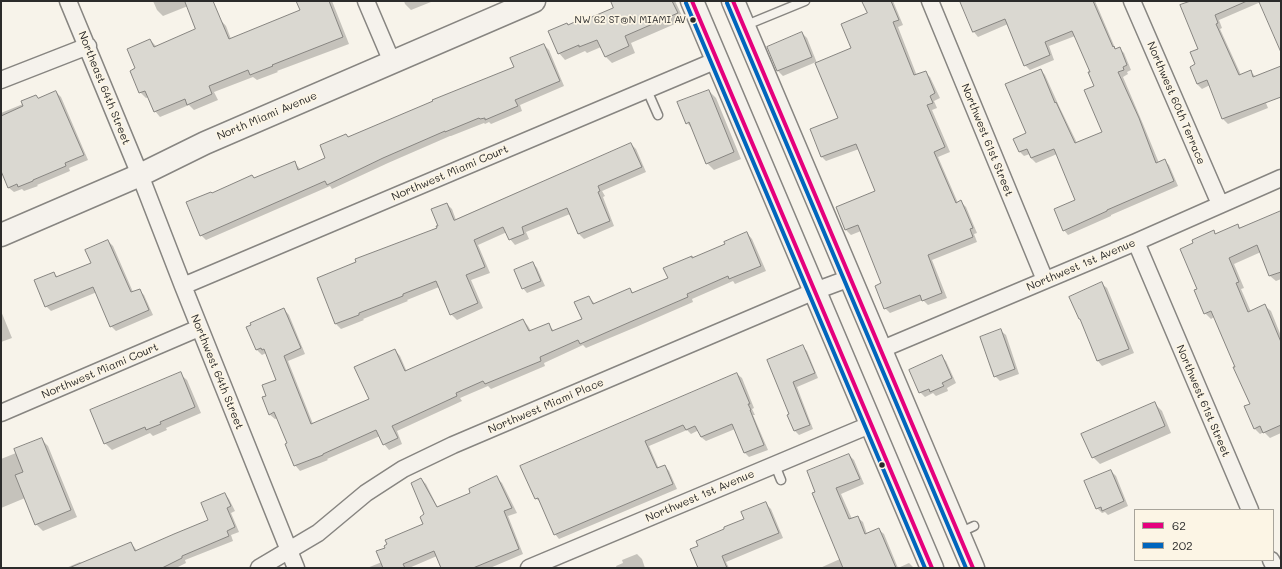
<!DOCTYPE html>
<html>
<head>
<meta charset="utf-8">
<style>
	body { margin:0 }
	#map { position:relative; width:1282px; height:569px; overflow:hidden; background:#f7f3ea; font-family:Mali,sans-serif }
	canvas { display:block }
	.frame { position:absolute; inset:0; border:2px solid #2b2b2b; pointer-events:none }
	.legend { position:absolute; left:1134px; top:509px; width:140px; height:52px; box-sizing:border-box; background:#fcf5e5; border:1px solid #a8a49b; margin:0; padding:5px 7px; list-style:none; font-size:12px; color:#2b2b2b }
	.legend li { display:flex; align-items:center; gap:8px; height:20px }
	.legend b { width:20px; border:1px solid #a8a49b }
</style>
</head>
<body>
<div id="map">
<canvas width="1282" height="569"></canvas>
<div class="frame"></div>
<ul class="legend">
<li><b style="height:5px;background:#e5007d"></b>62</li>
<li><b style="height:5px;background:#0065bd"></b>202</li>
</ul>
</div>
<script>
const ctx = document.querySelector('canvas').getContext('2d');
ctx.lineJoin = 'round';
function fill(path, color) { ctx.fillStyle = color; ctx.fill(path, 'evenodd'); }
function strokePath(path, color, width, dash) { ctx.strokeStyle = color; ctx.lineWidth = width; ctx.lineCap = dash ? 'butt' : 'round'; ctx.setLineDash(dash || []); ctx.stroke(path); }
function label(font, color, halo, rows, align = 'center') {
  ctx.font = font + ' Mali,sans-serif'; ctx.lineWidth = 3.5; ctx.setLineDash([]); ctx.textBaseline = 'middle'; ctx.strokeStyle = halo; ctx.fillStyle = color; for (const [text, x, y, turn = 0] of rows) {
    ctx.save(); ctx.translate(x, y); ctx.rotate((+turn || 0) * Math.PI / 180); ctx.textAlign = isNaN(turn) ? turn : align; if (halo) ctx.strokeText(text, 0, 0); ctx.fillText(text, 0, 0); ctx.restore();
  }
}
fill(new Path2D(`
	M 153,1 L 203,1 L 226,26 L 231,39 L 301,10 L 298,1 L 332,1 L 349,44 L 277,71 L 278,72 L 257,80 L 253,77 L 214,92 L 218,100 L 194,110 L 189,105 L 160,117 L 155,111 L 149,97 L 146,98 L 140,92 L 137,69 L 150,40 L 157,47 L 197,30 L 188,6 L 163,16 L 157,10 Z
	M 404,1 L 430,1 L 431,2 L 411,10 L 405,4 Z
	M 616,1 L 675,1 L 684,20 L 631,43 L 635,53 L 612,63 L 605,56 L 601,47 L 587,53 L 585,51 L 565,60 L 559,53 L 568,26 L 580,23 L 614,8 Z
	M 863,1 L 893,1 L 903,25 L 898,27 L 917,76 L 925,72 L 930,77 L 940,98 L 934,101 L 937,108 L 932,110 L 950,152 L 938,157 L 958,203 L 961,202 L 966,207 L 977,233 L 974,234 L 977,242 L 932,260 L 947,298 L 928,305 L 923,300 L 890,313 L 885,308 L 883,284 L 861,231 L 851,235 L 846,230 L 837,208 L 876,192 L 859,149 L 826,161 L 821,156 L 839,119 L 816,62 L 783,76 L 778,71 L 768,47 L 802,33 L 807,38 L 817,63 L 853,48 L 868,14 Z
	M 966,1 L 1095,1 L 1116,50 L 1119,48 L 1124,53 L 1131,70 L 1127,72 L 1128,74 L 1123,77 L 1143,124 L 1159,163 L 1164,160 L 1169,165 L 1178,186 L 1111,215 L 1111,216 L 1068,235 L 1064,230 L 1077,200 L 1057,154 L 1036,163 L 1031,158 L 1030,154 L 1024,156 L 1020,152 L 1028,134 L 1041,70 L 1045,75 L 1059,106 L 1077,143 L 1103,133 L 1091,72 L 1075,36 L 1049,46 L 1054,60 L 1030,70 L 1025,65 L 1008,24 L 978,37 L 974,32 L 962,3 Z
	M 1194,1 L 1263,1 L 1219,20 L 1222,28 L 1220,29 L 1241,75 L 1250,71 L 1255,76 L 1268,108 L 1228,124 L 1223,119 L 1210,85 L 1202,89 L 1197,84 L 1197,65 L 1199,50 Z
	M 544,45 L 549,50 L 564,86 L 520,105 L 522,111 L 491,124 L 489,122 L 485,124 L 484,123 L 451,136 L 450,136 L 388,163 L 332,189 L 330,186 L 206,240 L 201,235 L 212,194 L 255,179 L 294,162 L 301,170 L 327,158 L 349,138 L 515,68 Z
	M 709,91 L 716,98 L 741,159 L 714,170 L 707,163 L 694,130 L 687,123 Z
	M 56,92 L 61,97 L 88,160 L 69,168 L 70,171 L 37,185 L 38,186 L 24,191 L 22,189 L 14,192 L 9,188 L 2,171 L 1,171 L 1,113 L 23,104 L 36,96 L 39,99 Z
	M 631,144 L 636,149 L 646,172 L 602,191 L 605,196 L 603,197 L 614,226 L 584,239 L 579,234 L 570,214 L 526,232 L 529,239 L 515,245 L 510,239 L 507,232 L 478,245 L 490,273 L 471,280 L 483,308 L 457,320 L 451,314 L 439,287 L 407,300 L 408,301 L 363,319 L 364,320 L 341,329 L 336,324 L 438,228 L 447,204 L 452,209 L 456,220 Z
	M 1281,215 L 1281,279 L 1276,281 L 1270,276 L 1261,252 L 1234,264 L 1244,288 L 1241,289 L 1251,312 L 1265,306 L 1271,311 L 1281,336 L 1281,433 L 1270,438 L 1264,432 L 1260,434 L 1254,428 L 1251,404 L 1214,317 L 1211,319 L 1205,313 L 1198,289 L 1194,244 L 1213,232 L 1216,234 L 1237,225 L 1241,228 Z
	M 747,233 L 752,239 L 766,271 L 735,284 L 733,281 L 692,299 L 693,302 L 636,327 L 586,348 L 583,345 L 544,363 L 545,366 L 491,389 L 488,386 L 460,398 L 462,401 L 397,431 L 402,444 L 389,450 L 384,444 L 380,436 L 327,459 L 328,460 L 300,471 L 295,465 L 289,444 L 278,418 L 275,419 L 269,414 L 268,396 L 278,380 L 266,353 L 262,355 L 257,350 L 248,328 L 284,309 L 289,315 L 305,354 L 288,361 L 313,424 L 370,399 L 395,350 L 400,356 L 407,372 L 523,320 L 528,326 L 531,331 L 548,324 L 554,331 L 583,319 L 589,297 L 595,304 L 630,289 L 634,294 L 669,279 L 691,257 L 693,259 L 727,245 Z
	M 108,241 L 113,246 L 133,292 L 139,290 L 144,295 L 153,315 L 116,331 L 111,326 L 97,292 L 51,311 L 46,306 L 53,273 L 58,277 L 92,264 Z
	M 533,263 L 537,268 L 545,286 L 527,293 L 523,288 Z
	M 1102,284 L 1107,288 L 1134,353 L 1102,366 L 1098,361 L 1081,320 Z
	M 1,311 L 12,338 L 1,342 Z
	M 1001,331 L 1006,335 L 1019,374 L 1000,381 L 995,376 Z
	M 803,347 L 807,351 L 818,378 L 797,387 L 813,429 L 799,435 L 795,431 L 789,415 L 790,414 L 768,361 Z
	M 941,356 L 946,361 L 956,383 L 947,388 L 948,391 L 936,396 L 933,393 L 925,397 L 920,392 Z
	M 180,374 L 187,380 L 201,413 L 166,428 L 167,430 L 153,436 L 150,433 L 112,450 L 105,443 Z
	M 737,374 L 742,378 L 754,408 L 752,409 L 755,415 L 753,415 L 768,450 L 749,457 L 745,453 L 735,429 L 706,441 L 701,437 L 699,430 L 691,434 L 687,430 L 649,446 L 659,469 L 665,466 L 669,471 L 677,489 L 559,539 L 555,534 L 541,502 L 535,498 Z
	M 1154,403 L 1162,411 L 1171,433 L 1100,464 L 1093,457 Z
	M 41,439 L 48,446 L 77,517 L 43,531 L 36,524 L 25,498 L 1,508 L 1,459 L 16,453 Z
	M 849,455 L 854,460 L 864,484 L 841,494 L 852,519 L 857,517 L 863,522 L 867,534 L 878,529 L 884,534 L 898,568 L 909,563 L 914,568 L 820,568 L 840,559 L 817,492 Z
	M 1111,471 L 1116,476 L 1128,506 L 1108,515 L 1105,512 L 1102,513 L 1097,508 Z
	M 497,478 L 502,483 L 517,513 L 508,516 L 523,554 L 490,568 L 442,568 L 437,556 L 409,568 L 367,568 L 382,562 L 386,548 L 424,524 L 426,515 L 421,479 L 426,484 L 438,508 L 471,493 Z
	M 225,494 L 229,499 L 235,511 L 231,513 L 239,532 L 231,535 L 233,541 L 185,560 L 186,563 L 176,568 L 66,568 L 80,562 L 81,563 L 131,543 L 135,548 L 137,551 L 209,521 Z
	M 765,503 L 771,509 L 783,538 L 726,562 L 729,568 L 700,568 L 699,546 L 726,530 L 745,519 Z
	M 637,554 L 642,559 L 645,568 L 617,568 L 616,566 L 623,563 L 622,560 Z`), '#0003');
const building = new Path2D(`
	M 185,1 L 213,1 L 229,39 L 300,10 L 296,1 L 329,1 L 343,37 L 272,65 L 273,66 L 250,75 L 248,70 L 209,86 L 212,94 L 187,105 L 185,99 L 154,112 L 145,91 L 139,93 L 130,71 L 135,68 L 127,49 L 150,39 L 154,47 L 195,29 Z
	M 611,1 L 672,1 L 678,13 L 625,36 L 629,46 L 605,57 L 597,40 L 579,47 L 579,45 L 558,54 L 548,31 L 567,23 L 568,25 L 579,20 L 580,22 L 613,8 Z
	M 862,1 L 891,1 L 899,20 L 893,22 L 914,75 L 926,71 L 935,93 L 930,96 L 933,103 L 927,105 L 945,147 L 934,152 L 956,203 L 961,200 L 973,228 L 970,229 L 973,237 L 928,255 L 942,293 L 922,301 L 920,295 L 884,309 L 875,286 L 881,283 L 858,225 L 845,230 L 836,207 L 875,191 L 856,144 L 821,157 L 810,129 L 838,118 L 815,63 L 851,48 L 841,24 L 867,13 Z
	M 960,1 L 1093,1 L 1113,47 L 1114,46 L 1115,49 L 1120,47 L 1127,65 L 1123,67 L 1124,70 L 1118,72 L 1139,118 L 1156,163 L 1165,159 L 1174,181 L 1107,210 L 1107,211 L 1063,231 L 1054,209 L 1075,200 L 1054,149 L 1031,158 L 1027,149 L 1019,152 L 1013,139 L 1026,133 L 1005,84 L 1041,69 L 1055,103 L 1056,102 L 1075,143 L 1102,132 L 1084,90 L 1094,86 L 1088,72 L 1090,72 L 1076,40 L 1072,31 L 1045,42 L 1050,55 L 1024,66 L 1005,19 L 973,32 Z
	M 1191,1 L 1247,1 L 1215,15 L 1218,23 L 1216,24 L 1239,75 L 1251,70 L 1253,77 L 1281,66 L 1281,97 L 1222,119 L 1207,80 L 1197,84 L 1190,67 L 1195,64 L 1190,52 L 1198,49 L 1180,5 Z
	M 1259,1 L 1281,1 L 1281,52 Z
	M 802,32 L 812,57 L 777,71 L 767,47 Z
	M 544,44 L 560,81 L 515,100 L 518,106 L 485,120 L 485,118 L 480,119 L 479,118 L 445,132 L 445,131 L 383,158 L 327,185 L 325,181 L 200,236 L 186,202 L 211,192 L 212,193 L 252,175 L 254,178 L 295,161 L 298,170 L 325,158 L 320,145 L 346,134 L 348,137 L 433,101 L 432,100 L 514,67 L 510,58 Z
	M 709,90 L 734,152 L 706,164 L 689,122 L 686,124 L 677,102 Z
	M 56,91 L 84,155 L 65,163 L 66,166 L 33,180 L 33,181 L 18,187 L 17,184 L 8,188 L 1,171 L 1,116 L 23,106 L 21,101 L 36,95 L 38,98 Z
	M 631,143 L 642,167 L 598,186 L 600,191 L 598,192 L 610,221 L 578,234 L 567,208 L 522,227 L 524,234 L 509,240 L 503,227 L 474,240 L 485,267 L 466,275 L 478,303 L 450,315 L 436,281 L 403,294 L 403,296 L 359,313 L 359,315 L 335,324 L 317,278 L 356,262 L 355,259 L 437,228 L 436,226 L 438,226 L 431,209 L 447,203 L 454,220 Z
	M 1281,211 L 1281,272 L 1269,276 L 1257,245 L 1229,258 L 1239,282 L 1236,283 L 1248,312 L 1265,304 L 1281,342 L 1281,425 L 1263,433 L 1260,426 L 1254,429 L 1244,406 L 1250,404 L 1233,367 L 1235,367 L 1211,311 L 1204,314 L 1194,290 L 1197,289 L 1180,249 L 1193,243 L 1192,240 L 1214,230 L 1215,234 L 1238,224 L 1239,228 Z
	M 747,232 L 761,266 L 729,279 L 728,276 L 687,294 L 688,297 L 630,322 L 580,344 L 578,340 L 540,357 L 541,361 L 485,384 L 483,381 L 456,393 L 457,396 L 392,426 L 398,438 L 383,445 L 376,430 L 323,454 L 323,455 L 294,466 L 285,444 L 287,443 L 274,412 L 269,415 L 262,397 L 266,396 L 262,385 L 276,380 L 264,349 L 262,350 L 261,348 L 256,350 L 246,327 L 251,325 L 250,323 L 284,308 L 301,348 L 284,356 L 311,424 L 369,399 L 354,367 L 395,349 L 405,371 L 523,319 L 529,331 L 549,323 L 552,331 L 582,319 L 574,302 L 589,296 L 593,304 L 630,288 L 632,293 L 668,278 L 663,268 L 692,256 L 692,258 L 725,244 L 724,242 Z
	M 108,240 L 131,292 L 140,289 L 149,310 L 110,327 L 93,287 L 45,307 L 34,280 L 54,272 L 56,277 L 91,263 L 85,250 Z
	M 533,262 L 541,281 L 522,289 L 514,270 Z
	M 1102,282 L 1129,349 L 1097,361 L 1080,319 L 1079,319 L 1069,297 Z
	M 1001,329 L 1015,369 L 994,377 L 980,337 Z
	M 803,345 L 815,373 L 793,382 L 810,425 L 794,431 L 787,415 L 789,414 L 767,360 Z
	M 942,355 L 952,378 L 942,383 L 944,386 L 930,392 L 929,389 L 919,393 L 909,370 Z
	M 181,372 L 195,407 L 160,422 L 161,424 L 146,430 L 145,427 L 104,444 L 90,410 Z
	M 737,373 L 750,404 L 748,404 L 751,410 L 750,410 L 764,445 L 744,453 L 732,424 L 701,437 L 695,426 L 686,430 L 683,425 L 655,437 L 645,441 L 657,468 L 665,465 L 673,484 L 554,535 L 538,498 L 535,499 L 520,466 Z
	M 1155,402 L 1165,426 L 1092,458 L 1081,434 Z
	M 42,438 L 71,510 L 35,525 L 15,475 L 23,472 L 14,449 Z
	M 849,454 L 860,479 L 836,488 L 849,519 L 858,516 L 865,534 L 879,528 L 896,568 L 843,568 L 812,493 L 815,492 L 807,471 Z
	M 1111,470 L 1124,501 L 1102,511 L 1101,507 L 1096,509 L 1084,481 Z
	M 497,476 L 512,508 L 504,511 L 519,549 L 473,568 L 441,568 L 434,551 L 403,564 L 405,568 L 383,568 L 376,551 L 385,548 L 384,546 L 387,544 L 385,540 L 423,524 L 420,517 L 424,514 L 411,483 L 421,478 L 437,507 L 470,493 L 469,489 Z
	M 225,493 L 231,506 L 227,508 L 235,527 L 227,531 L 229,536 L 182,556 L 182,558 L 162,568 L 69,568 L 131,542 L 135,551 L 174,534 L 208,520 L 201,503 Z
	M 766,502 L 779,533 L 722,556 L 727,568 L 698,568 L 690,549 L 698,546 L 696,541 L 724,529 L 724,527 L 744,519 L 741,512 Z`);
fill(building, '#dad8d1');
strokePath(building, '#878581', 1);
const service = new Path2D(`
	M 744,26 L 805,1
	M 647,90 L 658,115
	M 775,465 L 781,480
	M 959,533 L 974,526`);
const minor = new Path2D(`
	M 68,1 L 140,175 L 183,286 L 296,568
	M 366,1 L 392,62
	M 930,1 L 1045,280
	M 1132,1 L 1220,204
	M 1,80 L 88,46
	M 1136,242 L 1250,510
	M 183,286 L 717,60
	M 880,350 L 1136,242 L 1281,178
	M 1,413 L 199,328
	M 1271,560 L 1275,568
	M 259,568 L 318,533 L 366,493 L 403,469 L 453,445 L 815,291 L 850,278
	M 529,568 L 872,424`);
const secondary = new Path2D(`
	M 692,1 L 932,568
	M 733,1 L 973,568
	M 1,235 L 140,175 L 205,143 L 534,1`);
strokePath(service, '#878581', 11);
strokePath(minor, '#878581', 19);
strokePath(secondary, '#878581', 25);
strokePath(service, '#f5f2ec', 8);
strokePath(minor, '#f5f2ec', 16);
strokePath(secondary, '#f5f2ec', 22);
strokePath(new Path2D(`
	M 692,1 L 932,568
	M 733,1 L 973,568`), '#e5007d', 4);
strokePath(new Path2D(`
	M 686,3 L 925,568
	M 727,3 L 966,568`), '#0065bd', 4);
for (const [x, y, r, color] of [
	[693,20,3.5,"#2b2b2b"],
	[882,465,3.5,"#2b2b2b"]
]) { const dot = new Path2D(); dot.arc(x, y, r, 0, 2 * Math.PI); ctx.fillStyle = color; ctx.fill(dot); strokePath(dot, '#fcf5e5', 1.5); }
label('10px', '#2b2b2b', '#fcf5e5', [
	["NW 62 ST@N MIAMI AV",686,20]
], 'right');
label('11px', '#2b2b2b', '#fcf5e5', [
	["Northeast 64th Street",104,88,68],
	["Northwest 60th Terrace",1176,103,67],
	["North Miami Avenue",267,116,-23],
	["Northwest 61st Street",987,140,68],
	["Northwest Miami Court",450,173,-23],
	["Northwest 1st Avenue",1081,265,-23],
	["Northwest Miami Court",100,371,-23],
	["Northwest 64th Street",217,372,68],
	["Northwest 61st Street",1203,401,67],
	["Northwest Miami Place",546,406,-23],
	["Northwest 1st Avenue",700,496,-23]
]);
</script>
</body>
</html>
